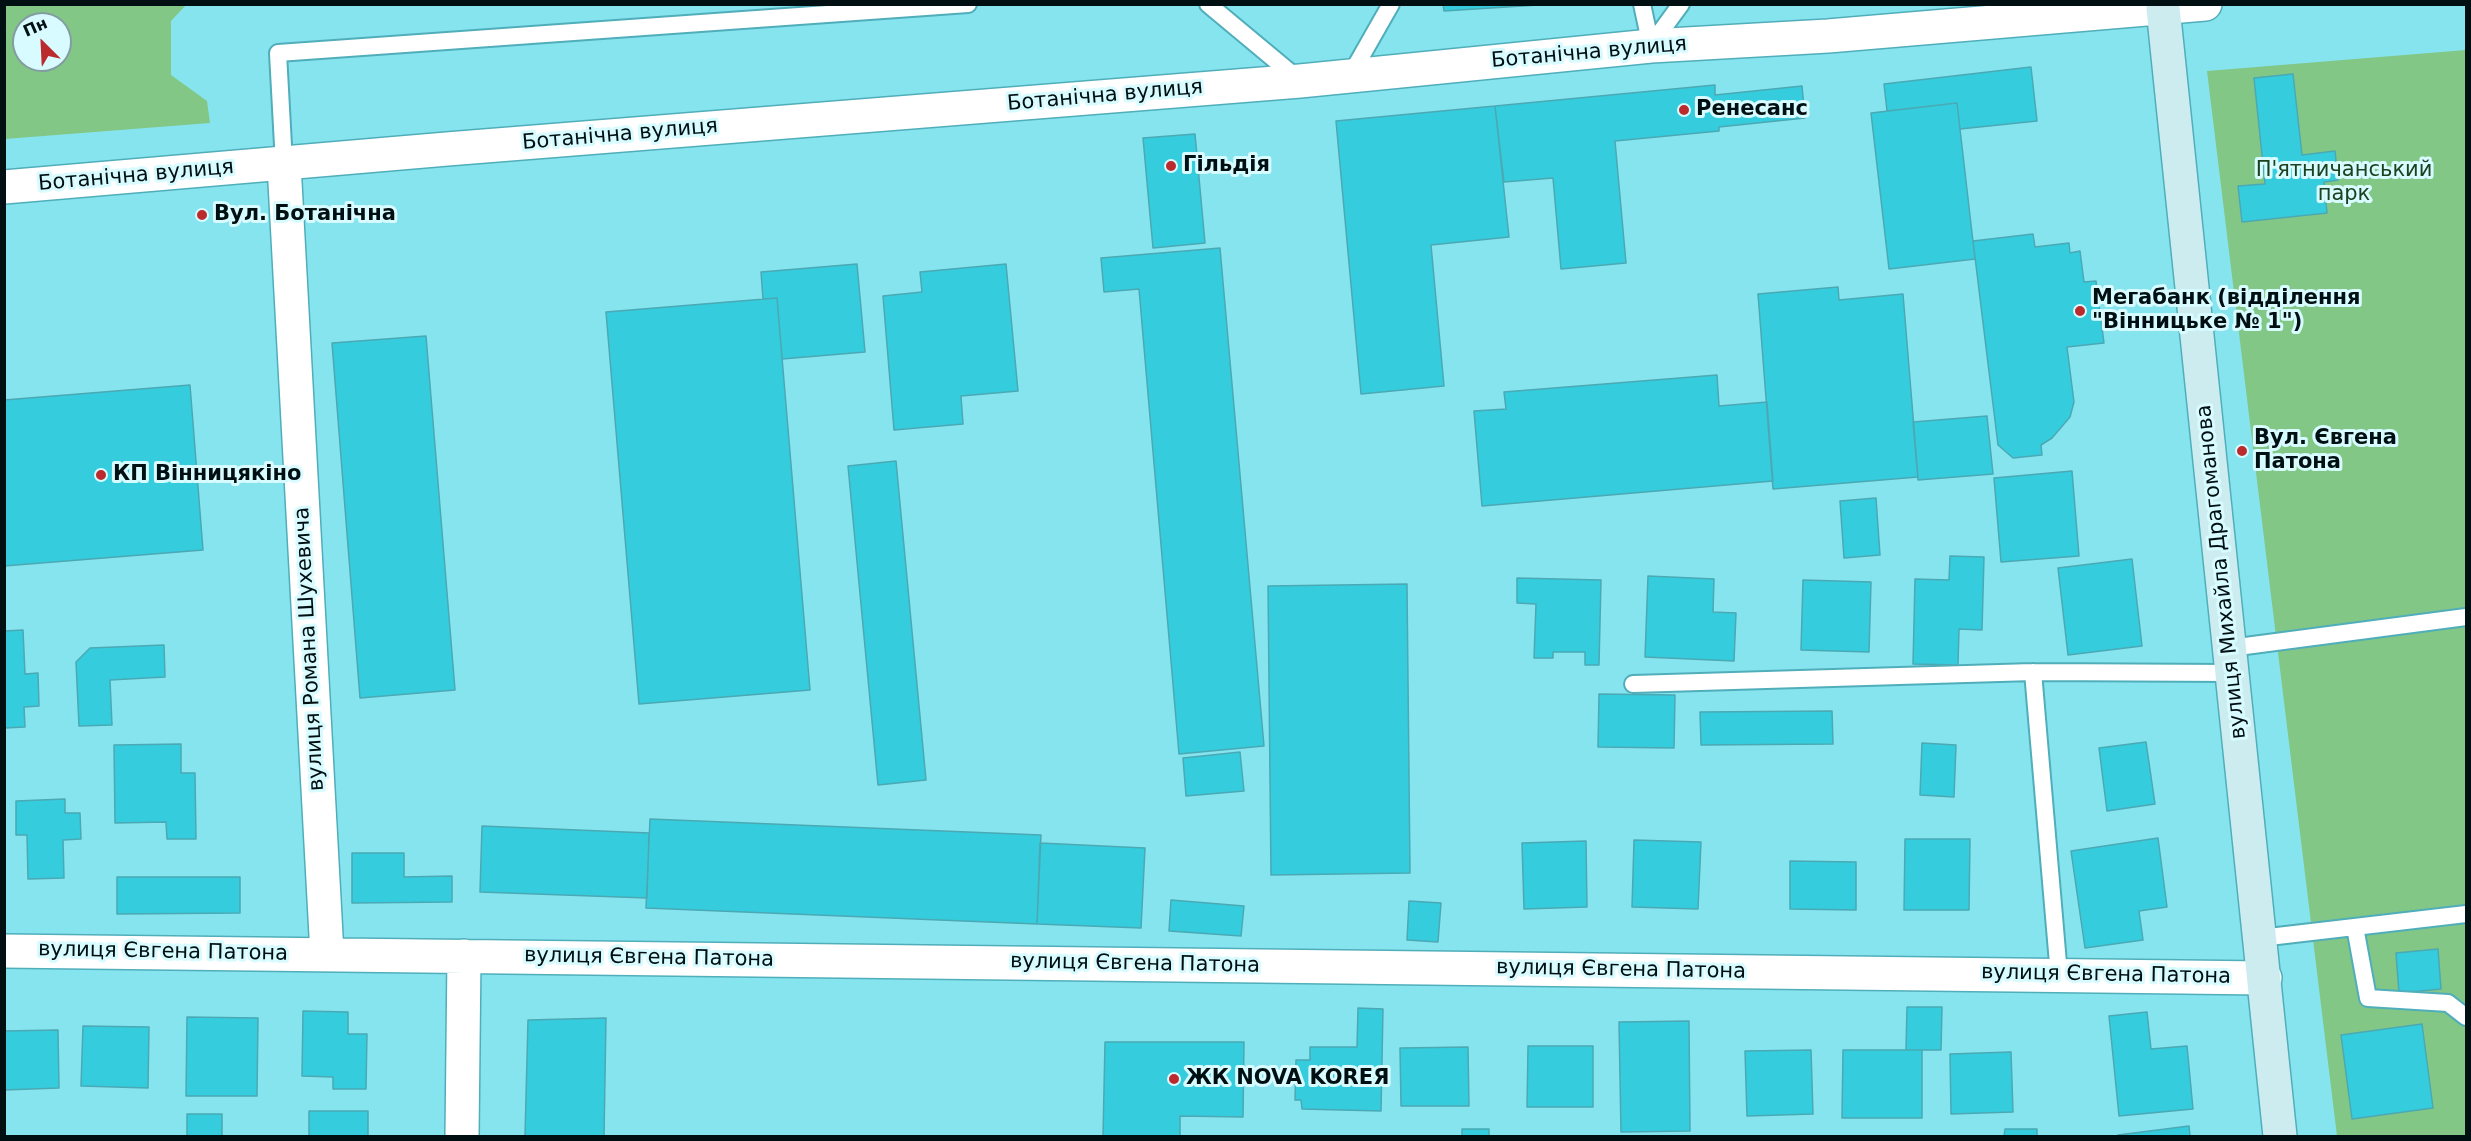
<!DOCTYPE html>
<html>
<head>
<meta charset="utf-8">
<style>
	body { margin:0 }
	#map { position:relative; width:2471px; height:1141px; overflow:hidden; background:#86e4ef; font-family:"DejaVu Sans",sans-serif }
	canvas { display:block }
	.frame { position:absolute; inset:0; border:6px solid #001012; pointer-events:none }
	.north { position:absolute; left:12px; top:12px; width:60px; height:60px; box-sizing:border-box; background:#d8fbff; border:2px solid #829da0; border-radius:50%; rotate:336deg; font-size:16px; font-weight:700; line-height:24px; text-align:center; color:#001012 }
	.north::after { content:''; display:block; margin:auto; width:21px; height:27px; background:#bb2b2d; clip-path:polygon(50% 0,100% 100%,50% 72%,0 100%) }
</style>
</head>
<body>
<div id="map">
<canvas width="2471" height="1141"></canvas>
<div class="frame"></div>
<div class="north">Пн</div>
</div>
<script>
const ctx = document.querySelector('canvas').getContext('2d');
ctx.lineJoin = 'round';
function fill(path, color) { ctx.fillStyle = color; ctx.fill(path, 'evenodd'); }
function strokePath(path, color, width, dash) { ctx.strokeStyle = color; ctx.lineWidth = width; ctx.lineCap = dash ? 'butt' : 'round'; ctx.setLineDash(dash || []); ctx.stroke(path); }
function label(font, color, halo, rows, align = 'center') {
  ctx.font = font + ' "DejaVu Sans",sans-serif'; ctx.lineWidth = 6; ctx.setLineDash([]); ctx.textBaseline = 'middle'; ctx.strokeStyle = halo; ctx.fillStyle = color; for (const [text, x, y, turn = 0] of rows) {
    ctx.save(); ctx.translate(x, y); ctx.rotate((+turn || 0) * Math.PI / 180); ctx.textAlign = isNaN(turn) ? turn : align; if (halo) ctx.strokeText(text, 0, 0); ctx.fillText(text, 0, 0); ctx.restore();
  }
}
fill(new Path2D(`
	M 5,4 L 186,5 L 171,21 L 171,75 L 207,101 L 210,123 L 5,139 ZM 24,24 L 60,24 L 60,60 L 24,60 Z
	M 2466,50 L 2466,1136 L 2337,1136 L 2207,71 Z`), '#83c786');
const building = new Path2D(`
	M 1443,4 L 1554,4 L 1444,11 Z
	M 2031,67 L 2037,121 L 1960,129 L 1957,103 L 1887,111 L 1884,84 Z
	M 2293,74 L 2302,155 L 2335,151 L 2338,180 L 2324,182 L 2327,213 L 2242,222 L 2238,186 L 2265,184 L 2254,78 Z
	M 1715,85 L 1715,95 L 1802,86 L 1805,118 L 1719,127 L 1719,131 L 1615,141 L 1626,263 L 1561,269 L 1553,178 L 1504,182 L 1495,106 Z
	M 1957,103 L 1975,259 L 1889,269 L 1871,113 Z
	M 1495,106 L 1509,237 L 1431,245 L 1444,386 L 1361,394 L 1336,121 Z
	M 1195,134 L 1205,243 L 1153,248 L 1143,138 Z
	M 2033,234 L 2035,247 L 2069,243 L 2070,253 L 2080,251 L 2084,282 L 2096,281 L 2104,343 L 2067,347 L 2074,402 L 2070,417 L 2052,438 L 2041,445 L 2042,455 L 2013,458 L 1998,445 L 1973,241 Z
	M 1220,248 L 1264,746 L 1179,754 L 1139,289 L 1104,292 L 1101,258 Z
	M 857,264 L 865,352 L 782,359 L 777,298 L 763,299 L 761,272 Z
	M 1006,264 L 1018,391 L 961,396 L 963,424 L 894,430 L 883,296 L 922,292 L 920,272 Z
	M 1838,287 L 1839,300 L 1903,294 L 1918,477 L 1773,489 L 1758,294 Z
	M 777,298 L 810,690 L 639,704 L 606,312 Z
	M 426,336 L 455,690 L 360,698 L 332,343 Z
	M 1717,375 L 1719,406 L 1767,402 L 1773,481 L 1482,506 L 1474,411 L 1506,409 L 1504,392 Z
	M 190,385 L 203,550 L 4,566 L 4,400 Z
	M 1987,416 L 1993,474 L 1918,480 L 1913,422 Z
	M 896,461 L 926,780 L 878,785 L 848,466 Z
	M 2072,471 L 2079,556 L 2001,562 L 1994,478 Z
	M 1876,498 L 1880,555 L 1844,558 L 1840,501 Z
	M 1950,556 L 1984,557 L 1982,630 L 1959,629 L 1958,665 L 1913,664 L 1915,579 L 1949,580 Z
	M 2132,559 L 2142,646 L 2068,655 L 2058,568 Z
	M 1648,576 L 1714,579 L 1713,612 L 1736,613 L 1734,661 L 1645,657 Z
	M 1517,578 L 1601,580 L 1599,665 L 1585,665 L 1585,652 L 1553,652 L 1553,658 L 1534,658 L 1536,604 L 1517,603 Z
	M 1803,580 L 1871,582 L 1869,652 L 1801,650 Z
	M 1407,584 L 1410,873 L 1271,875 L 1268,586 Z
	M 23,630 L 25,674 L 38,673 L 39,706 L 24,707 L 25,727 L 4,728 L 4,631 Z
	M 164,645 L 165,677 L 110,680 L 112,725 L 79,726 L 76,662 L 90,648 Z
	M 1599,694 L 1675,695 L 1674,748 L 1598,747 Z
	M 1832,711 L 1833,744 L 1701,745 L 1700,712 Z
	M 2146,742 L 2155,804 L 2107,811 L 2099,748 Z
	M 1922,743 L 1956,745 L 1954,797 L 1920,795 Z
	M 181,744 L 181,773 L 195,773 L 196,839 L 167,839 L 166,822 L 115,823 L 114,745 Z
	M 1240,752 L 1244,791 L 1186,796 L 1183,758 Z
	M 65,799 L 65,813 L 80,813 L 81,839 L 63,840 L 64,878 L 28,879 L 27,835 L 16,835 L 16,801 Z
	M 650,819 L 1041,835 L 1037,924 L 646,908 Z
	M 482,826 L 649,833 L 647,898 L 480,892 Z
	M 2158,838 L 2167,907 L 2139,911 L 2143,940 L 2085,948 L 2071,851 Z
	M 1905,839 L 1970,839 L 1969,910 L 1904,910 Z
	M 1634,840 L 1701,842 L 1698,909 L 1632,907 Z
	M 1586,841 L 1587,907 L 1524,909 L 1522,843 Z
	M 1040,843 L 1145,848 L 1141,928 L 1037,924 Z
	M 352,853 L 404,853 L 404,877 L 452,876 L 452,902 L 352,903 Z
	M 1790,861 L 1856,862 L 1856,910 L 1790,909 Z
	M 117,877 L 240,877 L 240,913 L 117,914 Z
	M 1171,900 L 1244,906 L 1241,936 L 1169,931 Z
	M 1409,901 L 1441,903 L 1438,942 L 1407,940 Z
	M 2438,949 L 2441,989 L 2399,993 L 2396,953 Z
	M 1907,1007 L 1942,1007 L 1941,1050 L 1906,1050 Z
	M 1358,1008 L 1383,1009 L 1381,1111 L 1302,1109 L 1301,1100 L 1295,1100 L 1296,1060 L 1310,1060 L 1310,1047 L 1357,1047 Z
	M 303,1011 L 348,1012 L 348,1034 L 367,1034 L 366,1089 L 333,1089 L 333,1077 L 302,1076 Z
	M 2147,1012 L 2151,1049 L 2187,1046 L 2193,1109 L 2119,1116 L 2109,1016 Z
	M 187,1017 L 258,1018 L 257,1096 L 186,1096 Z
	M 606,1018 L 604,1136 L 525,1136 L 528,1020 Z
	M 1689,1021 L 1690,1131 L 1621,1132 L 1619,1022 Z
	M 2422,1024 L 2433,1108 L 2352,1119 L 2341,1035 Z
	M 83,1026 L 149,1027 L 148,1088 L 81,1086 Z
	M 58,1030 L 59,1088 L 4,1090 L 4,1031 Z
	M 1105,1042 L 1244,1042 L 1243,1117 L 1180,1116 L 1180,1136 L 1103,1136 Z
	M 1528,1046 L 1593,1046 L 1593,1107 L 1527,1107 Z
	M 1468,1047 L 1469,1106 L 1401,1106 L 1400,1048 Z
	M 1811,1050 L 1813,1114 L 1747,1116 L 1745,1051 Z
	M 1843,1050 L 1922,1050 L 1922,1118 L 1842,1118 Z
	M 2011,1052 L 2013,1112 L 1951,1114 L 1950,1054 Z
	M 309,1111 L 368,1111 L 368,1136 L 309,1136 Z
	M 187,1114 L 222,1114 L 222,1136 L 187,1136 Z
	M 2189,1126 L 2190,1136 L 2118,1136 L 2118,1135 Z
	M 1462,1129 L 1489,1129 L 1489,1136 L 1462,1136 Z
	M 2005,1129 L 2037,1129 L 2037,1136 L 2004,1136 Z`);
fill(building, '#35cddd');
strokePath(building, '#4aa9b4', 1.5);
const lane = new Path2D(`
	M 1208,4 L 1298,79
	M 1642,4 L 1651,46
	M 1651,45 L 1681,4
	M 1350,76 L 1391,4
	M 284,164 L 278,53 L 968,4
	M 2230,648 L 2466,617
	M 2033,672 L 2059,975
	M 1633,684 L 2033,672 L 2233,673
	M 2355,927 L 2368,998 L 2448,1003 L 2466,1017
	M 2260,938 L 2466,914`);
const street = new Path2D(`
	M 284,164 L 327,954
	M 4,187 L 447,149 L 1300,81 L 1651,46 L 1828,36 L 2205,4
	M 4,951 L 2265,978
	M 462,1136 L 464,956`);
const secondary = new Path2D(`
	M 2163,8 L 2280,1136`);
strokePath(lane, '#50aeba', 20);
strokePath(street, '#50aeba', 36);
strokePath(secondary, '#50aeba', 36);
strokePath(lane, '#fff', 16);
strokePath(street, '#fff', 33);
strokePath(secondary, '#ccecf0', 33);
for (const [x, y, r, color] of [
	[1684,110,6,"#bb2b2d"],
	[1171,166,6,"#bb2b2d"],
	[202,215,6,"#bb2b2d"],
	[2080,311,6,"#bb2b2d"],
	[2242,451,6,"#bb2b2d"],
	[101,475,6,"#bb2b2d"],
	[1174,1079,6,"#bb2b2d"]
]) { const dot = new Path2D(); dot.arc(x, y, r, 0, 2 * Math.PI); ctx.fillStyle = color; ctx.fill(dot); strokePath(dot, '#d8fbff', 2); }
label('21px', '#001012', '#d8fbff', [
	["Ботанічна вулиця",1589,53,-5],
	["Ботанічна вулиця",1105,96,-5],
	["Ботанічна вулиця",620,135,-5],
	["Ботанічна вулиця",136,176,-5],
	["вулиця Михайла Драгоманова",2222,572,-96],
	["вулиця Романа Шухевича",310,649,-93],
	["вулиця Євгена Патона",163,952,1],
	["вулиця Євгена Патона",649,958,1],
	["вулиця Євгена Патона",1135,964,1],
	["вулиця Євгена Патона",1621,970,1],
	["вулиця Євгена Патона",2106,975,1]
]);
label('bold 21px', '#001012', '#d8fbff', [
	["Ренесанс",1696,110],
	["Гільдія",1183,166],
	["Вул. Ботанічна",214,215],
	["Мегабанк (відділення",2092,299],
	["\"Вінницьке № 1\")",2092,323],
	["Вул. Євгена",2254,439],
	["Патона",2254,463],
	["КП Вінницякіно",113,475],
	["ЖК NOVA KOREЯ",1186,1079]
], 'left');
label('21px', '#1b411f', '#d8fbff', [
	["П'ятничанський",2344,171],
	["парк",2344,195]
]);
</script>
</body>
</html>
